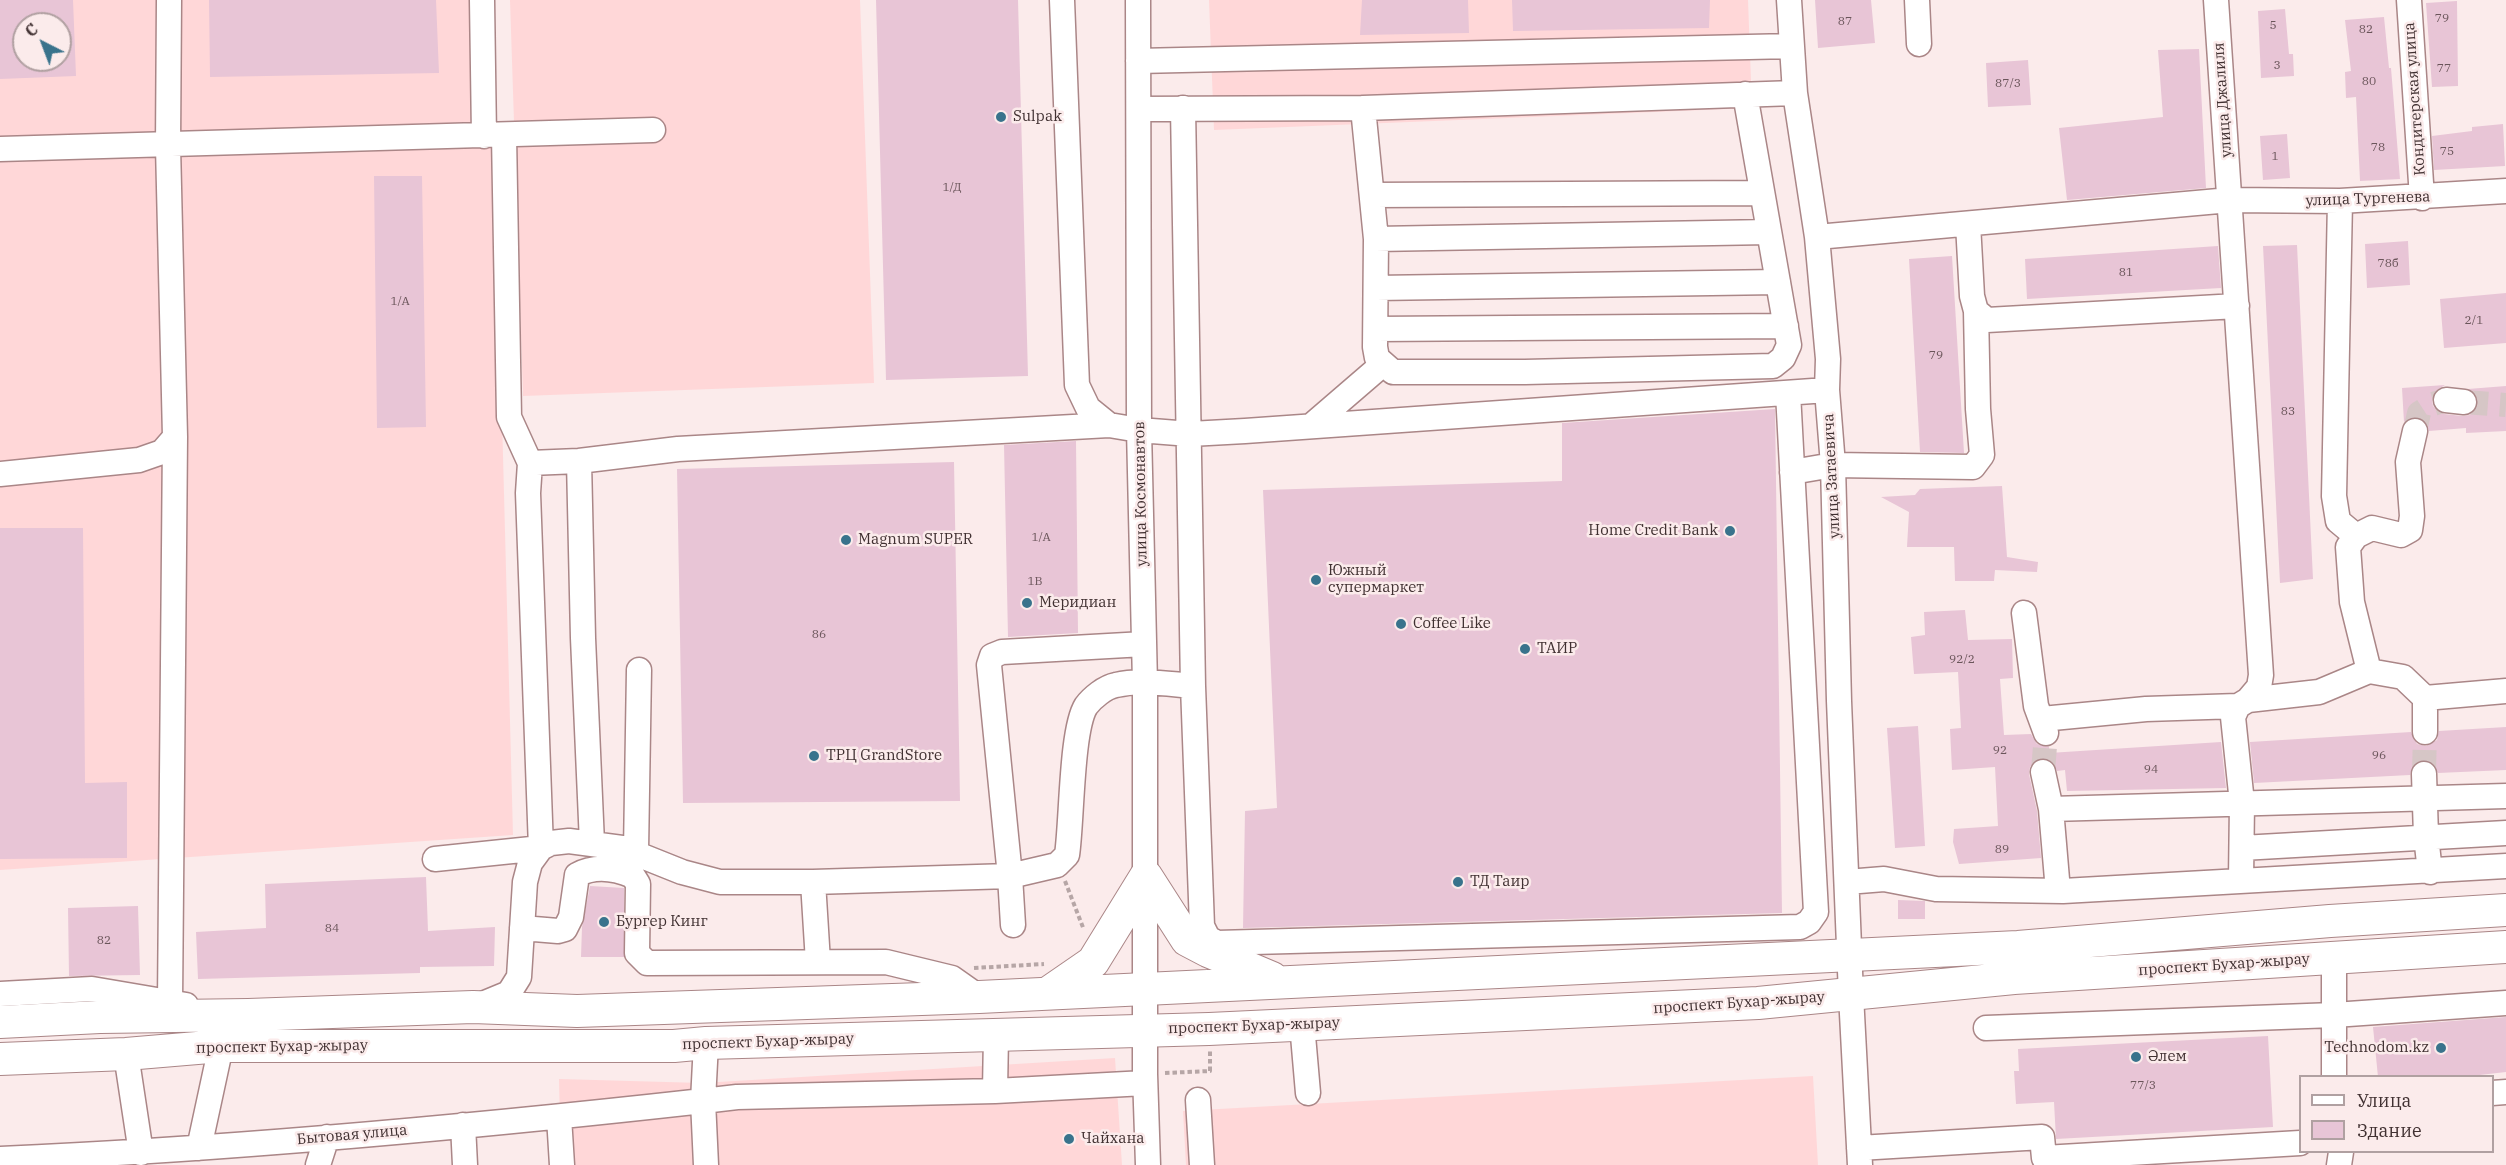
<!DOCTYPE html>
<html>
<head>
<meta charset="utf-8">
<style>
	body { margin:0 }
	#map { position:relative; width:2506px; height:1165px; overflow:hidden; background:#fbebeb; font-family:"IBM Plex Serif",serif }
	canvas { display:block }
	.legend { position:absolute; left:2299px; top:1075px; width:195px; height:78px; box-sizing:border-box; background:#fbebeb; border:2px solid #b0a0a1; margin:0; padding:8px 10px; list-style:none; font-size:18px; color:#403031 }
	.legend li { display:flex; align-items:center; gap:12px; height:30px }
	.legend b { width:30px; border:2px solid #b0a0a1 }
	.north { position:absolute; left:12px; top:12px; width:60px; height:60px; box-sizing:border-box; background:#fbebeb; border:2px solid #b0a0a1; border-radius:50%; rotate:318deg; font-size:16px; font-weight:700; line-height:24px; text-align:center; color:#403031 }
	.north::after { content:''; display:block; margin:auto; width:21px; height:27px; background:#39738c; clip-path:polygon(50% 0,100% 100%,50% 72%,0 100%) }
</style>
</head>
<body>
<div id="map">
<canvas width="2506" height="1165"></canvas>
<ul class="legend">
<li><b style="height:8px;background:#fff"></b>Улица</li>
<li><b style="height:16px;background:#e8c5d6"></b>Здание</li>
</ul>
<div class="north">С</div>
</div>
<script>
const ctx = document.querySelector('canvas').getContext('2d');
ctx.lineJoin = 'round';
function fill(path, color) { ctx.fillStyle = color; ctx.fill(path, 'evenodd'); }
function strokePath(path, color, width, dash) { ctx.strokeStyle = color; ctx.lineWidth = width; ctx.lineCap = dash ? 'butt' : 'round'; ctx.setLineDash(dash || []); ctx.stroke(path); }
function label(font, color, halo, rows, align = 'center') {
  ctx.font = font + ' "IBM Plex Serif",serif'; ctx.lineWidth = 5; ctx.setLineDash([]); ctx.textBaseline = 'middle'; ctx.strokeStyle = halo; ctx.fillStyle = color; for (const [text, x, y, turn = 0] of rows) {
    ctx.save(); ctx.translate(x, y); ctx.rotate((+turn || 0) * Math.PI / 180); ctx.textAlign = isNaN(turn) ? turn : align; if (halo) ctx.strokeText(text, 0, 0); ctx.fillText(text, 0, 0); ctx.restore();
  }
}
fill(new Path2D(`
	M 0,0 L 491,0 L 513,835 L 0,870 ZM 24,24 L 60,24 L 60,60 L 24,60 Z
	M 510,0 L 860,0 L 874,383 L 523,396 Z
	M 1209,0 L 1748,0 L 1752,108 L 1214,130 Z
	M 1115,1058 L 1122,1165 L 561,1165 L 559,1079 L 702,1083 Z
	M 1813,1076 L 1818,1165 L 1186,1165 L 1183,1111 Z`), '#ffd7d8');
fill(new Path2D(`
	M 0,0 L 73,0 L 76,76 L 0,79 ZM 24,24 L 60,24 L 60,60 L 24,60 Z
	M 209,0 L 436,0 L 439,73 L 210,77 Z
	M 876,0 L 1018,0 L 1028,376 L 886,380 Z
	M 1362,0 L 1468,0 L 1469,33 L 1360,35 Z
	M 1512,0 L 1710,0 L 1709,28 L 1513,31 Z
	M 1815,0 L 1871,0 L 1875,43 L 1818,48 Z
	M 2457,1 L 2458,86 L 2432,87 L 2426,3 Z
	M 2285,9 L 2289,54 L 2293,54 L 2294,76 L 2261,78 L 2258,11 Z
	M 2384,17 L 2389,68 L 2391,68 L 2400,179 L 2360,181 L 2356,97 L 2346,98 L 2345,72 L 2351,71 L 2345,20 Z
	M 2199,49 L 2206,188 L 2067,200 L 2059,128 L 2163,117 L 2158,50 Z
	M 2028,60 L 2031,105 L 1988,107 L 1986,63 Z
	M 2503,124 L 2505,166 L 2434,170 L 2432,136 L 2472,131 L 2472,127 Z
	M 2287,134 L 2290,178 L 2263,180 L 2260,136 Z
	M 374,176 L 422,176 L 426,427 L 377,428 Z
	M 2408,241 L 2410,285 L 2367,288 L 2365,244 Z
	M 2297,245 L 2313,579 L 2280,583 L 2263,246 Z
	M 2218,246 L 2221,288 L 2027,299 L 2025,259 Z
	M 1952,256 L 1964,453 L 1920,452 L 1909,259 Z
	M 2506,293 L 2506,343 L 2444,348 L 2440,299 Z
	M 2445,385 L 2434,392 L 2432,399 L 2433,406 L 2444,414 L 2462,416 L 2470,415 L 2478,404 L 2477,396 L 2468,389 L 2506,386 L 2506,431 L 2466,433 L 2466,428 L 2429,431 L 2425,421 L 2419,417 L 2410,418 L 2404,422 L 2402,388 Z
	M 1775,409 L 1782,913 L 1243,928 L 1245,811 L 1277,808 L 1263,490 L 1562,481 L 1562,423 Z
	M 1076,441 L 1078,633 L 1008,637 L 1004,445 Z
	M 954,462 L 960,801 L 683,803 L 677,469 Z
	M 2002,486 L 2007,557 L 2038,562 L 2037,572 L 1995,570 L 1994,581 L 1955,581 L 1954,547 L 1907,547 L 1909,512 L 1881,497 L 1915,495 L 1920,489 Z
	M 0,528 L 83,528 L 85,783 L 127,782 L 127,858 L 0,859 Z
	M 1965,610 L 1968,640 L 2012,639 L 2013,678 L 2000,679 L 2004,735 L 2031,734 L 2037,744 L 2049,747 L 2049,753 L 2221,742 L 2226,788 L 2067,791 L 2065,770 L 2057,771 L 2053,762 L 2047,758 L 2039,758 L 2030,767 L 2029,774 L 2037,811 L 2041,858 L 1959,864 L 1953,842 L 1954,829 L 1998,826 L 1995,767 L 1952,770 L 1950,729 L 1961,728 L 1958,672 L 1914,674 L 1911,637 L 1925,635 L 1924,612 Z
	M 1918,726 L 1925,846 L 1895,848 L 1887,728 Z
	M 2506,727 L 2506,770 L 2438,773 L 2431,762 L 2423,760 L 2412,767 L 2410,775 L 2254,783 L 2250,742 L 2411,732 L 2417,744 L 2426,746 L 2437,740 L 2439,731 Z
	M 426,877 L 428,931 L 495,927 L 494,966 L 420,967 L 420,973 L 198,979 L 196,932 L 266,928 L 265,884 Z
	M 590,886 L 624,888 L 624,957 L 581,957 L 582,927 Z
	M 1898,900 L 1925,901 L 1925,919 L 1898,919 Z
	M 138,906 L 140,975 L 69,976 L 68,908 Z
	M 2506,1017 L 2506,1072 L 2462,1077 L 2378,1077 L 2373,1027 Z
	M 2268,1036 L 2273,1127 L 2056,1139 L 2054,1102 L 2016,1104 L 2014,1071 L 2019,1071 L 2018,1049 Z`), '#e8c5d6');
strokePath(new Path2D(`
	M 2464,402 L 2506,405
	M 2415,431 L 2419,413 L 2433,404 L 2446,400
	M 2043,772 L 2046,733
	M 2424,774 L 2425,732`), '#d6c6c6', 24, [24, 12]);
const minor = new Path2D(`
	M 482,0 L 484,136
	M 1062,0 L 1077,385 L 1088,408 L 1109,425 L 1139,430 L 1190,434 L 1245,431 L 1827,390
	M 1138,0 L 1139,430 L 1145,683 L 1145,1074 L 1148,1165
	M 1789,0 L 1795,93 L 1817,237 L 1828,359 L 1827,390 L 1833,465 L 1839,701 L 1851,995 L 1860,1165
	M 1917,0 L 1919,44
	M 2216,0 L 2261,675 L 2259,687 L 2248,700
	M 2409,0 L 2422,198
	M 1138,61 L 1792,46
	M 1183,108 L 1193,686
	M 1363,108 L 1376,239 L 1375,347 L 1377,358 L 1393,372 L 1525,372 L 1773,366 L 1783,358 L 1789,345 L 1745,94
	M 1139,109 L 1363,108 L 1795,93
	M 504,135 L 509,417 L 530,463
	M 0,149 L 653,130
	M 1373,195 L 1762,193
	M 2340,201 L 2334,496 L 2338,521 L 2356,536
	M 1968,224 L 1972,296 L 1976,311 L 1987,320 L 2237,306
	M 1817,237 L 2230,200 L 2340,201 L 2506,191
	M 1376,239 L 1769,232
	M 1376,288 L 1778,282
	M 1376,329 L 1786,326
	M 2446,400 L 2464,402
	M 1311,426 L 1383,364
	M 579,461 L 583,638 L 592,843
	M 1792,472 L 1833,465 L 1973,467 L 1982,455 L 1978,409 L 1976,311
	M 0,474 L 139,460 L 162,452 L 175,437 L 168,146 L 169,0
	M 2024,613 L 2036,706 L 2046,733
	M 2369,671 L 2352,602 L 2348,547 L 2356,536 L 2372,528 L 2401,535 L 2410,530 L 2412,516 L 2408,462 L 2415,431
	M 2042,719 L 2146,709 L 2238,706
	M 2425,732 L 2425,698
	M 2043,772 L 2051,809
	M 2424,774 L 2426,836 L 2430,872
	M 2242,848 L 2506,833
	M 636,851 L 639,670
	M 435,859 L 541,848 L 528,493 L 530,463 L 579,461 L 678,449 L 1109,425
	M 2241,880 L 2242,803 L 2233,717 L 2238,706 L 2248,700 L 2319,692 L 2369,671 L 2403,677 L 2425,698 L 2506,691
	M 813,882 L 818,962
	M 1847,882 L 1884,879 L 1936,889 L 2063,891 L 2506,866
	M 2058,891 L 2051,809 L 2506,796
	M 1013,925 L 1010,876 L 989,665 L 992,656 L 1002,652 L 1144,644
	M 522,928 L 558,931 L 565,929 L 571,917 L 577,875 C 595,865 614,868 633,876 L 638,884 L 637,953 L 647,963 L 886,962 L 952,978 L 979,997
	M 2334,957 L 2334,1076
	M 0,994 L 92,989 L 186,1005
	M 170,1002 L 175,437
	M 480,1005 L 509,993 L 519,977 L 525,882 L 530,863 L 541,848 L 551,843 L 569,841 L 622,848 L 682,872 L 720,882 L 813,882 L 1010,876 L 1057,865 L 1067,855 C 1072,822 1071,730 1086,706 C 1092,698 1105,687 1116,685 C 1140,679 1168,684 1193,686 L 1202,926 L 1208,938 L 1217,943 L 1800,927 L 1809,922 L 1816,912 L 1788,393
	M 1302,1024 L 1308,1093
	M 1986,1028 L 2334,1015 L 2506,1003
	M 126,1054 L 141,1153
	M 995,1091 L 996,1035
	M 2492,1093 L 2506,1092
	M 1198,1100 L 1202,1165
	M 559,1117 L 562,1165
	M 463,1125 L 465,1165
	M 199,1148 L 221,1046
	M 1859,1148 L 2042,1137 L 2044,1158 L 2300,1143
	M 0,1159 C 235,1149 469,1127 703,1101 L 706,1043
	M 318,1165 L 327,1137
	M 706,1165 L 703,1101 L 737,1097 L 995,1091 L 1145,1083
	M 2339,1165 L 2341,1152`);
const major = new Path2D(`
	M 1048,993 L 1093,962 L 1146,876 L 1187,940 L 1208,951 L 1272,978
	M 0,1022 L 100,1017 L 248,1015 L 473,1007 L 577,1011 L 979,997 L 2018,947 L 2330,921 L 2506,910
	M 0,1059 L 126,1054 L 221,1046 L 674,1046 L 706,1043 L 1209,1029 L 1758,1003 L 2014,978 L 2506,947`);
strokePath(minor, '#aa8687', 27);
strokePath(major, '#aa8687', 34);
strokePath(new Path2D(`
	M 1065,881 L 1084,930
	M 974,968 L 1044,964
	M 1165,1073 L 1210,1071 L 1210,1051`), '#b6a6a6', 4, [4.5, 3]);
strokePath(minor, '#fff', 24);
strokePath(major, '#fff', 32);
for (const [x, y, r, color] of [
	[1001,117,6,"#39738c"],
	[1730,531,6,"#39738c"],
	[846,540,6,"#39738c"],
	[1316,580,6,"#39738c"],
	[1027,603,6,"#39738c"],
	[1401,624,6,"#39738c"],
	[1525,649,6,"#39738c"],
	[814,756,6,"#39738c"],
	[1458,882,6,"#39738c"],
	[604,922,6,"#39738c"],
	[2441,1048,6,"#39738c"],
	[2136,1057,6,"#39738c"],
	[1069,1139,6,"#39738c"]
]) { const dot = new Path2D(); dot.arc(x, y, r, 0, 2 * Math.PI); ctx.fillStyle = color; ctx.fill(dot); strokePath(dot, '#fbebeb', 2); }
label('12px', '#6a555a', null, [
	["79",2442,19],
	["87",1845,22],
	["5",2273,26],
	["82",2366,30],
	["3",2277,66],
	["77",2444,69],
	["80",2369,82],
	["87/3",2008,84],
	["78",2378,148],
	["75",2447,152],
	["1",2275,157],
	["1/Д",952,188],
	["78б",2388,264],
	["81",2126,273],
	["1/А",400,302],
	["2/1",2474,321],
	["79",1936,356],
	["83",2288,412],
	["1/А",1041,538],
	["1B",1035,582],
	["86",819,635],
	["92/2",1962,660],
	["92",2000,751],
	["96",2379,756],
	["94",2151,770],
	["89",2002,850],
	["84",332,929],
	["82",104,941],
	["77/3",2143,1086]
]);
label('15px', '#403031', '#fbebeb', [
	["Кондитерская улица",2415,99,-94],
	["улица Джалиля",2223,100,-94],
	["улица Тургенева",2368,199,-2],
	["улица Затаевича",1832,476,-93],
	["улица Космонавтов",1141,494,-91],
	["проспект Бухар-жырау",2224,965,-4],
	["проспект Бухар-жырау",1739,1003,-4],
	["проспект Бухар-жырау",1254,1026,-2],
	["проспект Бухар-жырау",768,1042,-2],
	["проспект Бухар-жырау",282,1047,-1],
	["Бытовая улица",352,1135,-5]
]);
label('15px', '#403031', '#fbebeb', [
	["Sulpak",1013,117],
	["Home Credit Bank",1718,531,"right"],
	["Magnum SUPER",858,540],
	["Южный",1328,571],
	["супермаркет",1328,588],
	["Меридиан",1039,603],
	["Coffee Like",1413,624],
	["ТАИР",1537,649],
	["ТРЦ GrandStore",826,756],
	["ТД Таир",1470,882],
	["Бургер Кинг",616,922],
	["Technodom.kz",2429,1048,"right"],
	["Әлем",2148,1057],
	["Чайхана",1081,1139]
], 'left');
</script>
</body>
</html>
